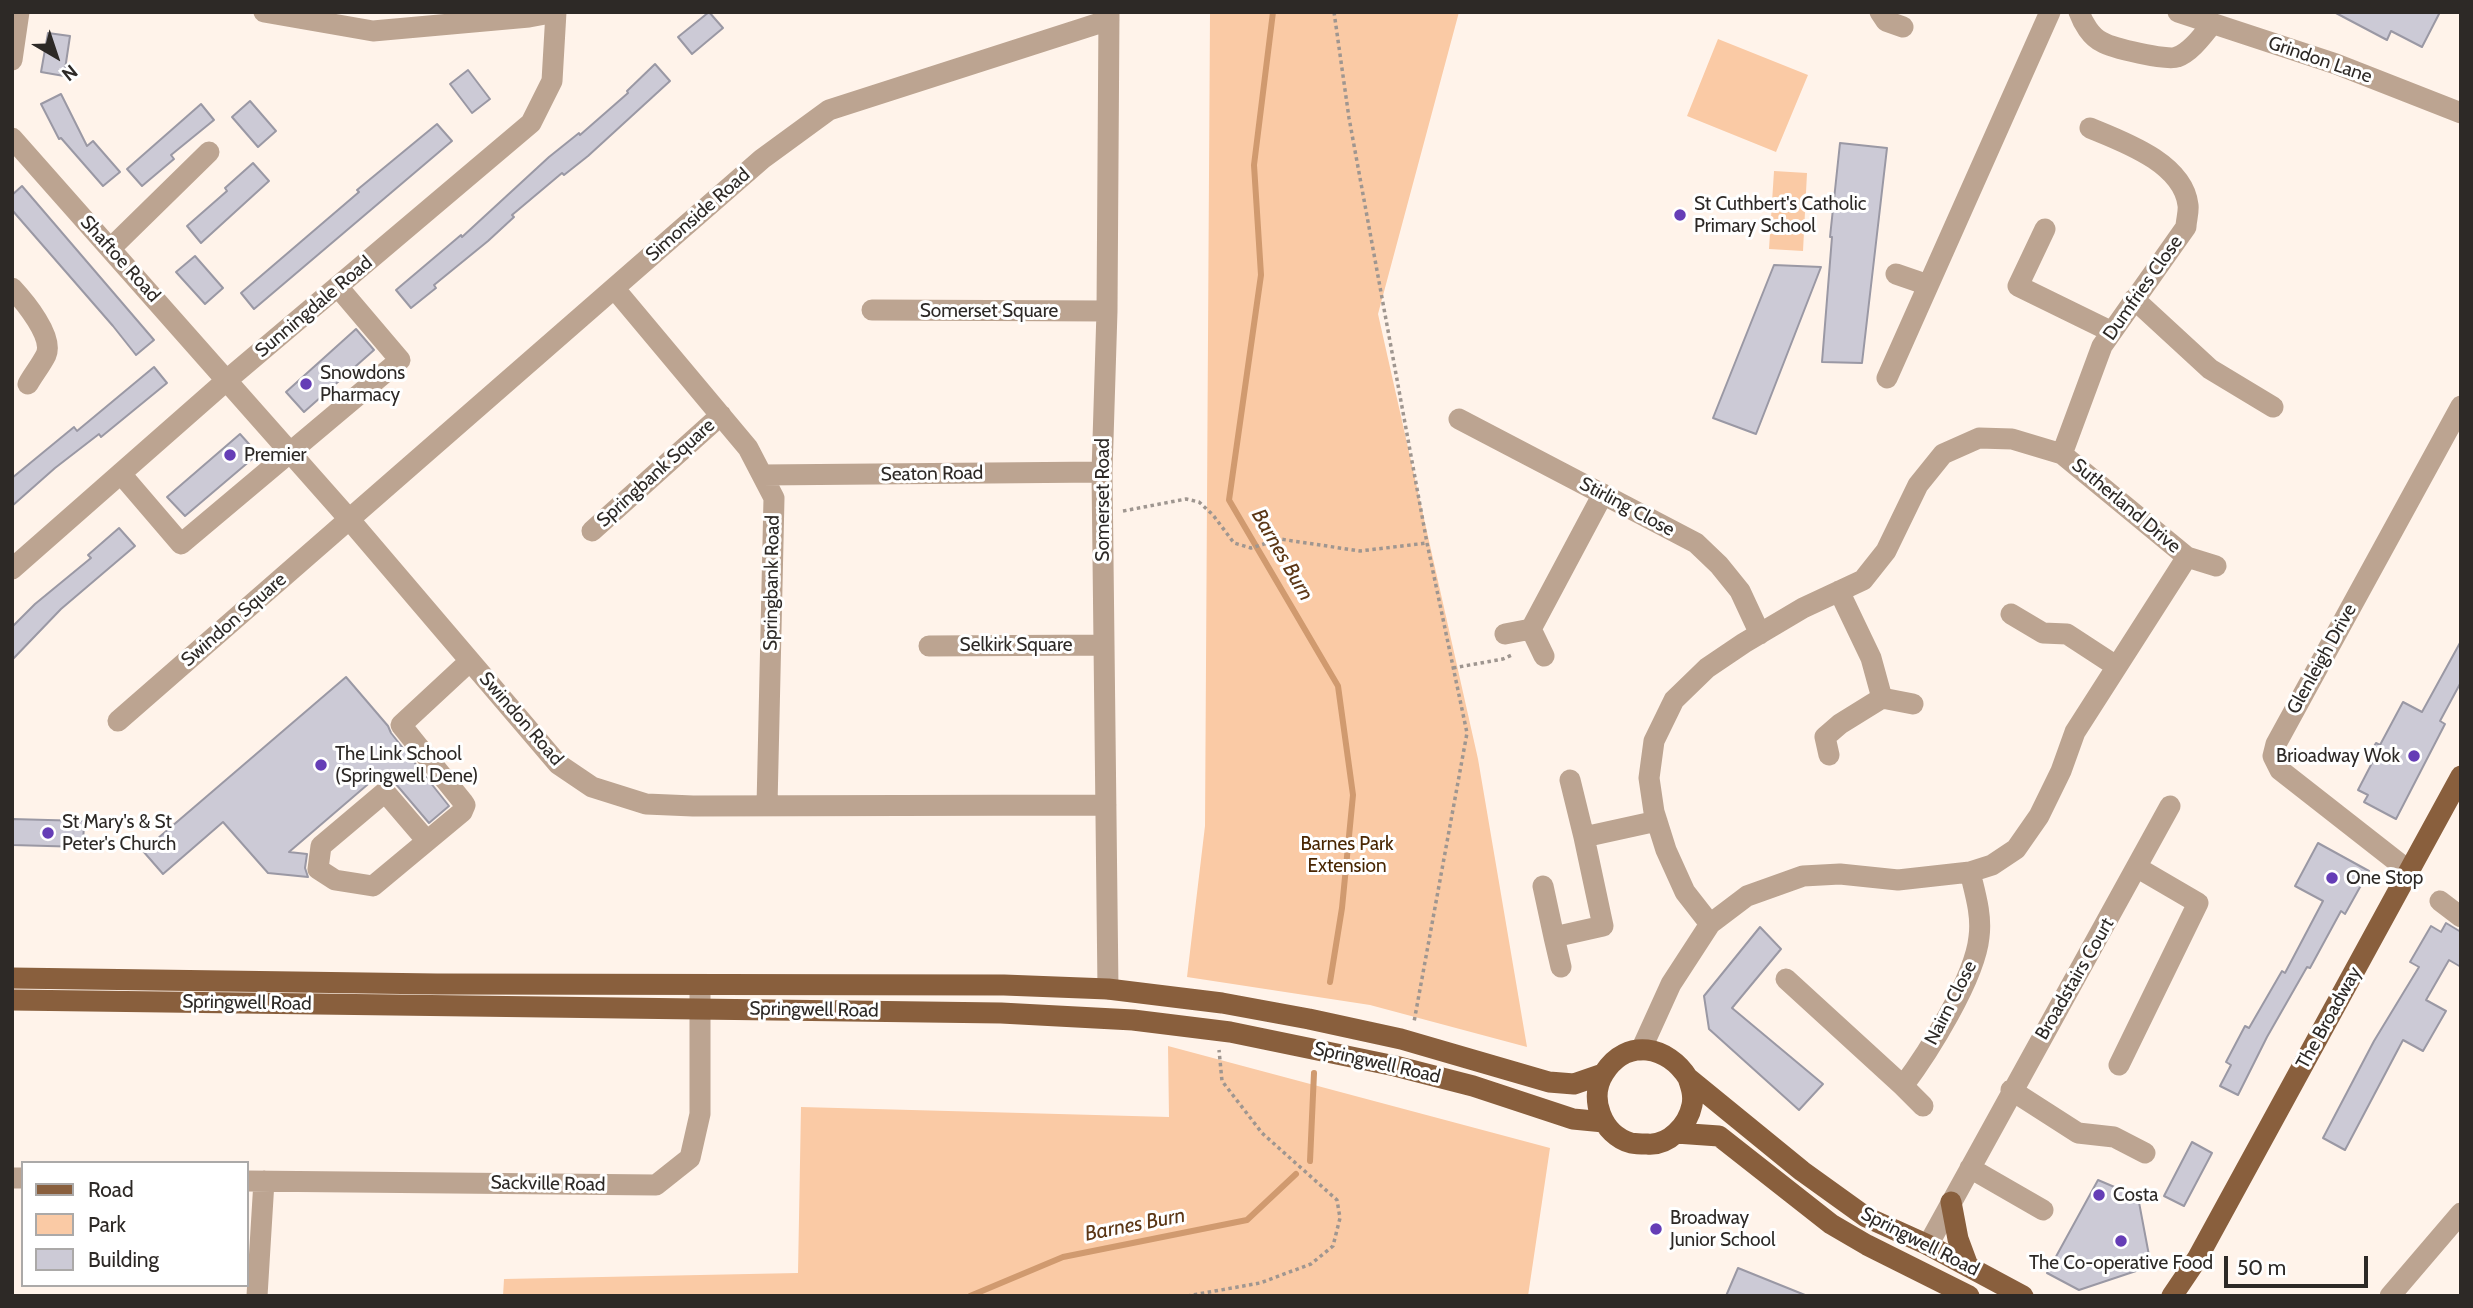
<!DOCTYPE html>
<html>
<head>
<meta charset="utf-8">
<style>
	body { margin:0 }
	#map { position:relative; width:2473px; height:1308px; overflow:hidden; background:#fff3ea; font-family:Cabin,sans-serif }
	canvas { display:block }
	.frame { position:absolute; inset:0; border:14px solid #2d2926; pointer-events:none }
	.legend { position:absolute; left:21px; top:1161px; width:228px; height:126px; box-sizing:border-box; background:#fff; border:2px solid #aba9a8; margin:0; padding:9px 12px; list-style:none; font-size:21px; color:#2d2926 }
	.legend li { display:flex; align-items:center; gap:14px; height:35px }
	.legend b { width:35px; border:2px solid #aba9a8 }
	.north { position:absolute; left:21px; top:21px; width:70px; height:70px; -webkit-text-stroke:5px #fff; paint-order:stroke; rotate:141deg; font-size:19px; font-weight:700; line-height:28px; text-align:center; color:#2d2926 }
	.north::after { content:''; display:block; margin:auto; width:24px; height:32px; background:#2d2926; clip-path:polygon(50% 0,100% 100%,50% 72%,0 100%) }
	.scale { position:absolute; left:2224px; top:1256px; width:144px; height:32px; box-sizing:border-box; border:4px solid #2d2926; border-top:0; padding-left:9px; font-size:21px; line-height:24px; white-space:nowrap; color:#2d2926; -webkit-text-stroke:5px #fff; paint-order:stroke }
</style>
</head>
<body>
<div id="map">
<canvas width="2473" height="1308"></canvas>
<div class="frame"></div>
<ul class="legend">
<li><b style="height:9px;background:#895f3d"></b>Road</li>
<li><b style="height:19px;background:#facaa5"></b>Park</li>
<li><b style="height:19px;background:#cccad6"></b>Building</li>
</ul>
<div class="north">N</div>
<div class="scale">50 m</div>
</div>
<script>
const ctx = document.querySelector('canvas').getContext('2d');
ctx.lineJoin = 'round';
function fill(path, color) { ctx.fillStyle = color; ctx.fill(path, 'evenodd'); }
function strokePath(path, color, width, dash) { ctx.strokeStyle = color; ctx.lineWidth = width; ctx.lineCap = dash ? 'butt' : 'round'; ctx.setLineDash(dash || []); ctx.stroke(path); }
function label(font, color, halo, rows, align = 'center') {
  ctx.font = font + ' Cabin,sans-serif'; ctx.lineWidth = 6; ctx.setLineDash([]); ctx.textBaseline = 'middle'; ctx.strokeStyle = halo; ctx.fillStyle = color; for (const [text, x, y, turn = 0] of rows) {
    ctx.save(); ctx.translate(x, y); ctx.rotate((+turn || 0) * Math.PI / 180); ctx.textAlign = isNaN(turn) ? turn : align; if (halo) ctx.strokeText(text, 0, 0); ctx.fillText(text, 0, 0); ctx.restore();
  }
}
fill(new Path2D(`
	M 1210,12 L 1459,12 L 1378,314 L 1478,759 L 1527,1047 L 1370,1005 L 1187,977 L 1205,826 Z
	M 1718,39 L 1808,75 L 1776,152 L 1687,116 Z
	M 1774,171 L 1807,173 L 1803,251 L 1769,249 Z
	M 1168,1046 L 1550,1148 L 1528,1296 L 503,1296 L 504,1279 L 798,1273 L 801,1107 L 1169,1117 Z`), '#facaa5');
strokePath(new Path2D(`
	M 1273,12 L 1254,165 L 1261,275 L 1229,500 L 1338,686 L 1353,795 L 1342,908 L 1330,982
	M 1310,1161 L 1314,1073
	M 970,1296 L 1063,1257 L 1247,1220 L 1296,1174`), '#d09a6f', 6);
const building = new Path2D(`
	M 709,12 L 723,28 L 692,54 L 678,37 Z
	M 2334,12 L 2440,12 L 2422,47 L 2391,31 L 2387,40 Z
	M 48,33 L 70,36 L 64,76 L 41,72 Z
	M 655,64 L 670,81 L 588,156 L 564,175 L 562,173 L 512,215 L 514,217 L 488,241 L 434,285 L 436,288 L 411,308 L 396,290 L 461,235 L 462,237 L 549,157 L 579,133 L 580,135 L 628,93 L 627,91 Z
	M 468,70 L 490,99 L 472,113 L 450,84 Z
	M 61,94 L 87,146 L 93,141 L 120,172 L 103,186 L 61,138 L 59,139 L 41,104 Z
	M 250,101 L 276,131 L 258,147 L 232,117 Z
	M 201,104 L 214,120 L 171,155 L 174,159 L 142,186 L 127,169 Z
	M 437,124 L 452,141 L 254,309 L 241,293 L 359,192 L 357,190 Z
	M 1840,143 L 1887,148 L 1862,363 L 1822,362 L 1832,237 L 1830,237 Z
	M 253,163 L 269,181 L 201,243 L 187,226 L 227,191 L 225,188 Z
	M 22,186 L 154,340 L 136,355 L 113,326 L 12,210 L 12,195 Z
	M 195,256 L 223,288 L 205,304 L 176,272 Z
	M 1774,265 L 1821,267 L 1756,434 L 1713,418 Z
	M 356,329 L 374,350 L 304,412 L 286,392 Z
	M 154,367 L 167,383 L 101,437 L 99,434 L 55,468 L 12,506 L 12,478 L 74,427 L 77,431 Z
	M 240,434 L 258,454 L 185,516 L 167,497 Z
	M 119,528 L 135,546 L 61,609 L 12,660 L 12,627 L 35,604 L 91,558 L 88,555 Z
	M 2461,641 L 2461,682 L 2440,721 L 2445,724 L 2396,819 L 2364,802 L 2368,795 L 2358,790 L 2372,763 L 2366,760 L 2376,743 L 2380,745 L 2403,702 L 2422,712 Z
	M 346,677 L 388,726 L 391,733 L 449,806 L 429,823 L 395,783 L 386,779 L 381,773 L 289,852 L 307,854 L 305,868 L 308,877 L 268,873 L 223,822 L 163,874 L 143,851 Z
	M 12,819 L 84,821 L 83,847 L 12,845 Z
	M 2318,843 L 2369,871 L 2345,914 L 2341,911 L 2310,968 L 2307,967 L 2267,1037 L 2238,1095 L 2220,1086 L 2231,1065 L 2226,1062 L 2245,1026 L 2249,1028 L 2282,971 L 2285,973 L 2323,901 L 2295,886 Z
	M 2446,923 L 2461,932 L 2461,967 L 2449,960 L 2426,1000 L 2446,1011 L 2423,1051 L 2403,1040 L 2345,1150 L 2323,1138 L 2374,1041 L 2419,967 L 2410,962 L 2431,926 L 2441,932 Z
	M 1760,927 L 1781,949 L 1732,1008 L 1823,1084 L 1799,1110 L 1709,1029 L 1704,996 Z
	M 2192,1142 L 2212,1153 L 2184,1206 L 2164,1196 Z
	M 2098,1180 L 2138,1197 L 2151,1266 L 2079,1290 L 2047,1273 Z
	M 1738,1268 L 1805,1295 L 1805,1296 L 1726,1296 Z`);
fill(building, '#cccad6');
strokePath(building, '#9a98a4', 2);
strokePath(new Path2D(`
	M 1334,12 L 1349,118 L 1427,543 L 1467,733 L 1414,1022
	M 1123,511 L 1186,499 L 1199,502 L 1213,515 L 1234,543 L 1251,548 L 1280,539 L 1360,551 L 1427,543
	M 1453,668 L 1503,659 L 1514,654
	M 1187,1296 L 1260,1283 L 1311,1264 L 1333,1246 L 1340,1218 L 1337,1200 L 1262,1133 L 1222,1081 L 1219,1050`), '#9f9690', 3.5, [3.5, 3.5]);
strokePath(new Path2D(`
	M 264,12 L 373,31 L 529,17 L 556,12
	M 1880,12 L 1886,21 L 1903,27
	M 2079,12 C 2083,23 2091,37 2102,42 C 2112,48 2167,61 2177,57 C 2191,52 2203,35 2212,24
	M 2178,12 L 2336,64 L 2461,113
	M 12,60 L 19,12
	M 12,138 L 349,519 L 558,764 L 592,787 L 646,804 L 693,806 L 1106,805
	M 2045,229 L 2018,286 L 2112,332
	M 111,248 L 209,152
	M 1896,274 L 1928,285
	M 12,288 C 25,302 54,337 46,355 C 41,365 33,375 28,384
	M 614,288 L 748,448 L 774,498 L 767,806
	M 2134,299 L 2210,369 L 2273,407
	M 872,310 L 1107,311
	M 1887,378 L 2050,12
	M 1459,419 L 1696,543 L 1719,565 L 1740,591 L 1760,634
	M 2062,454 L 2102,346 L 2186,227 C 2186,221 2189,212 2188,205 C 2183,163 2124,142 2090,128
	M 121,474 L 181,544 L 400,360 L 338,287
	M 762,475 L 1102,472
	M 592,531 L 721,415
	M 2187,557 L 2216,566
	M 12,569 L 227,380 L 531,123 L 552,81 L 556,12
	M 2011,614 L 2043,633 L 2067,634 L 2116,666
	M 1531,629 L 1544,656
	M 1505,634 L 1531,629 L 1603,494
	M 929,646 L 1104,645
	M 1882,698 L 1913,704
	M 118,721 L 762,159 L 829,110 L 1109,20
	M 1829,755 L 1825,737 L 1840,724 L 1882,698 L 1871,658 L 1839,591
	M 1570,780 L 1584,837 L 1657,821
	M 427,841 L 385,792 L 321,846 L 318,869 L 335,880 L 373,886 L 462,812 L 465,805 L 463,802 L 401,725 L 470,661
	M 2409,871 L 2280,770 L 2273,756 L 2276,744 L 2461,406
	M 1543,886 L 1554,937 L 1603,926 L 1584,837
	M 2440,901 L 2461,917
	M 1554,937 L 1561,967
	M 1786,979 L 1903,1086 C 1928,1053 1975,978 1979,937 C 1982,915 1975,893 1970,872
	M 1108,989 L 1102,472 L 1107,311 L 1109,12
	M 1641,1050 L 1671,984 L 1710,924 L 1747,896 L 1803,876 L 1840,874 L 1898,880 L 1970,872 L 1992,865 L 2016,849 L 2039,816 L 2061,771 L 2075,732 L 2187,557 L 2062,454 L 2012,439 L 1979,438 L 1943,454 L 1918,485 L 1886,551 L 1863,580 L 1803,608 L 1744,643 L 1707,668 L 1674,700 L 1654,741 L 1649,778 L 1654,812 L 1666,850 L 1685,892 L 1710,924
	M 2119,1065 L 2198,903 L 2138,868
	M 1903,1086 L 1923,1106
	M 2011,1090 L 2078,1133 L 2114,1137 L 2145,1153
	M 1970,1168 L 2043,1210
	M 12,1178 L 23,1178
	M 247,1181 L 656,1185 L 690,1158 L 700,1114 L 700,985
	M 1928,1245 L 2170,806
	M 257,1296 L 264,1181
	M 2390,1296 L 2461,1213`), '#bca491', 21);
strokePath(new Path2D(`
	M 12,978 L 437,984 L 1004,985 L 1108,989 L 1222,1003 L 1309,1019 L 1401,1039 L 1549,1082 L 1574,1084 L 1603,1074
	M 12,1000 L 1001,1013 L 1133,1020 L 1230,1032 L 1395,1066 L 1473,1086 L 1573,1119 L 1604,1122
	M 1688,1078 C 1691,1087 1694,1095 1692,1105 C 1688,1125 1669,1146 1647,1144 C 1642,1144 1636,1144 1631,1143 C 1602,1135 1588,1098 1604,1073 C 1627,1037 1668,1046 1688,1078 L 1802,1171 L 1866,1217 L 1928,1245 L 2023,1296
	M 1676,1133 L 1719,1136 L 1831,1224 L 1867,1245 L 1969,1296
	M 1951,1202 L 1958,1239 L 1968,1266
	M 2172,1296 L 2197,1259 L 2461,776`), '#895f3d', 21);
for (const [x, y, r, color] of [
	[1680,215,7,"#653db6"],
	[306,384,7,"#653db6"],
	[230,455,7,"#653db6"],
	[2414,756,7,"#653db6"],
	[321,765,7,"#653db6"],
	[48,833,7,"#653db6"],
	[2332,878,7,"#653db6"],
	[2099,1195,7,"#653db6"],
	[1656,1229,7,"#653db6"],
	[2121,1241,7,"#653db6"]
]) { const dot = new Path2D(); dot.arc(x, y, r, 0, 2 * Math.PI); ctx.fillStyle = color; ctx.fill(dot); strokePath(dot, '#fff', 2.5); }
label('19px', '#2d2926', '#fff', [
	["Grindon Lane",2320,60,19],
	["Simonside Road",698,215,-41],
	["Shaftoe Road",120,259,48],
	["Dumfries Close",2143,288,-55],
	["Sunningdale Road",314,307,-40],
	["Somerset Square",989,311],
	["Springbank Square",656,473,-42],
	["Seaton Road",932,474,-1],
	["Somerset Road",1103,500,-90],
	["Sutherland Drive",2126,506,40],
	["Stirling Close",1627,507,28],
	["Springbank Road",772,583,-89],
	["Swindon Square",234,620,-41],
	["Selkirk Square",1016,645],
	["Glenleigh Drive",2322,659,-61],
	["Swindon Road",521,719,49],
	["Broadstairs Court",2075,979,-60],
	["Springwell Road",247,1003,1],
	["Nairn Close",1951,1003,-63],
	["Springwell Road",814,1010,1],
	["The Broadway",2329,1018,-61],
	["Springwell Road",1377,1063,13],
	["Sackville Road",548,1184,1],
	["Springwell Road",1920,1242,27]
]);
label('19px', '#2d2926', '#fff', [
	["St Cuthbert's Catholic",1694,204],
	["Primary School",1694,226],
	["Snowdons",320,373],
	["Pharmacy",320,395],
	["Premier",244,455],
	["The Link School",335,754],
	["(Springwell Dene)",335,776],
	["Brioadway Wok",2400,756,"right"],
	["St Mary's & St",62,822],
	["Peter's Church",62,844],
	["One Stop",2346,878],
	["Costa",2113,1195],
	["Broadway",1670,1218],
	["Junior School",1670,1240],
	["The Co-operative Food",2121,1263,"center"]
], 'left');
label('19px', '#492602', '#fff', [
	["Barnes Park",1347,844],
	["Extension",1347,866]
]);
label('italic 21px', '#5c3716', '#fff', [
	["Barnes Burn",1282,555,60],
	["Barnes Burn",1135,1225,-11]
]);
</script>
</body>
</html>
